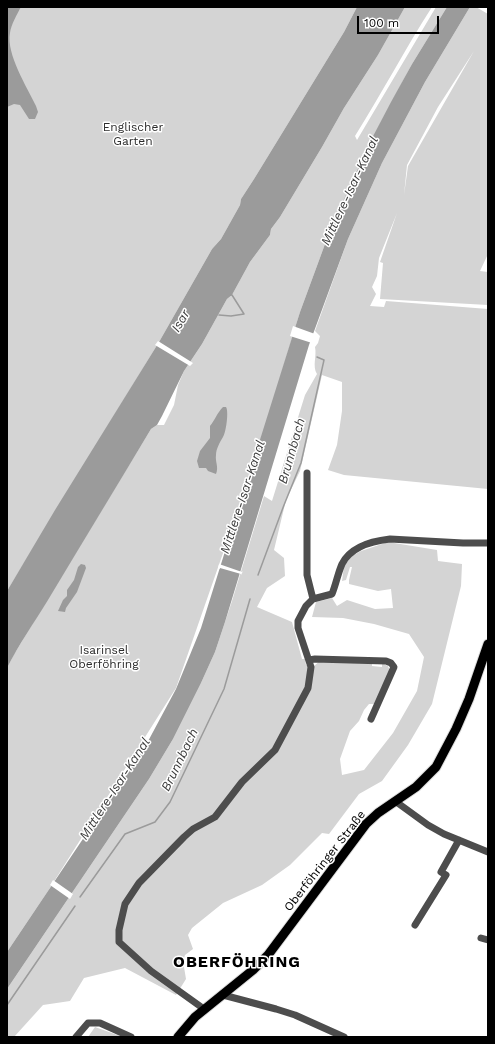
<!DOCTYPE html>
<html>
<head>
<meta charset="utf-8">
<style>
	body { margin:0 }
	#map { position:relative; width:495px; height:1044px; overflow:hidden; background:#fff; font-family:"Work Sans",sans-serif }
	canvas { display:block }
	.frame { position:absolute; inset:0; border:8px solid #000; pointer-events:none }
	.scale { position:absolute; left:357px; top:16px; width:82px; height:18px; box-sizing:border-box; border:2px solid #000; border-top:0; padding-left:5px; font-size:12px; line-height:14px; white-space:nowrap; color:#000; -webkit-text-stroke:3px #fff; paint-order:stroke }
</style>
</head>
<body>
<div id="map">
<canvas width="495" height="1044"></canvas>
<div class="frame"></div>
<div class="scale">100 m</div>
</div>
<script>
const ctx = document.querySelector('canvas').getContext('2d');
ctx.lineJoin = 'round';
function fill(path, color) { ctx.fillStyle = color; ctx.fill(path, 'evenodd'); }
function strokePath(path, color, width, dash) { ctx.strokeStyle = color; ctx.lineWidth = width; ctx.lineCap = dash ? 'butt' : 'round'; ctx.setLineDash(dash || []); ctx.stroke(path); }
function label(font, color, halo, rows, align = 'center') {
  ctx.font = font + ' "Work Sans",sans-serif'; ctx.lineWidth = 3; ctx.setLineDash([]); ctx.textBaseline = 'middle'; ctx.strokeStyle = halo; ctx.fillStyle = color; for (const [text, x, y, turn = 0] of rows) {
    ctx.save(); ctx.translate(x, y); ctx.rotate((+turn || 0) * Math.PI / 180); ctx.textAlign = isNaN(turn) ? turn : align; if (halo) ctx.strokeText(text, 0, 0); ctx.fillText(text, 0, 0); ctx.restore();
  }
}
fill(new Path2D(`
	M 7,7 L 357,7 L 344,32 L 254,179 L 241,199 L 240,205 L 221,239 L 212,249 L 159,342 L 7,591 Z
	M 405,7 L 432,7 C 405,49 382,93 355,136 L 357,140 L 436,7 L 447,7 L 412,64 L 381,122 L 357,170 L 332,225 L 300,312 L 253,467 L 176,688 L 48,891 L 7,952 L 7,668 L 13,656 L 151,429 L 157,425 L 164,425 L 174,405 L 178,385 L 184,371 L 202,344 L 227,299 L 232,295 L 250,262 L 270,235 L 271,229 L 280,217 L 322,147 L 344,108 L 378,55 Z
	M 470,7 L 476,7 L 488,14 L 488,254 L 480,271 L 488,272 L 488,305 L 380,299 L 383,263 L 380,262 L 397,213 L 379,258 L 377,276 L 372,287 L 376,294 L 370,306 L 384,307 L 386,301 L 488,309 L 488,489 L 344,475 L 328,470 L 337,445 L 342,411 L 342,382 L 322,375 L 300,471 L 286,500 L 274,550 L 284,558 L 285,576 L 267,588 L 257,607 L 292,622 L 302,659 L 305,659 L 306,665 L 314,666 L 321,660 L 372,663 L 372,666 L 382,667 L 382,663 L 388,666 L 390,671 L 375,704 L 369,704 L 364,710 L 359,721 L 350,731 L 340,759 L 342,775 L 364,770 L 393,733 L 417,691 L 424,657 L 409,634 L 374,624 L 343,618 L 312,617 L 316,602 L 332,598 L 337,606 L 347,600 L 375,609 L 393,608 L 391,589 L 378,591 L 349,584 L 349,580 L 352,567 L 350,567 L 346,580 L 342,581 L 344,566 L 352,556 L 361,551 L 388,542 L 437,550 L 438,561 L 462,564 L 461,586 L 432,704 L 408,745 L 382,781 L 359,794 L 329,834 L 322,833 L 290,865 L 262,885 L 223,903 L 192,928 L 188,935 L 193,949 L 185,955 L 183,961 L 186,979 L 176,995 L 125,968 L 84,978 L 70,1001 L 43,1005 L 14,1037 L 7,1037 L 7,989 L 149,779 L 173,739 L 201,683 L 215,652 L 232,601 L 264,496 L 272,501 L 305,395 L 317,374 C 312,366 317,356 315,347 L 318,343 L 320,336 L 315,331 L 348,239 L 382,163 L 425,82 ZM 474,51 L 408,166 L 404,195 L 407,165 L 438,107 Z
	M 95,1027 L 123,1037 L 88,1037 Z`), '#d4d4d4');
fill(new Path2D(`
	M 7,7 L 21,7 C 17,14 11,25 10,33 C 6,54 27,87 36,106 L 38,112 L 35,119 L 29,119 L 20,105 L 14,104 L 7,107 Z
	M 357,7 L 405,7 L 378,55 L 344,108 L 322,147 L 280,217 L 271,229 L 270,235 L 250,262 L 232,295 L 227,299 L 202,344 L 184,371 L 162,416 L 157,425 L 151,429 C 117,486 82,543 48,600 C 34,623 19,644 7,668 L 7,591 L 55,510 L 159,342 L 212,249 L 221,239 L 240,205 L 241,199 L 254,179 L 344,32 Z
	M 447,7 L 470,7 L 425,82 L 382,163 L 348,239 L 309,345 L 225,622 L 215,652 L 201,683 L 173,739 L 149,779 L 7,989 L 7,952 L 146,745 L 176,689 L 201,628 L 300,312 L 332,225 L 370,142 L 391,102 L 412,64 Z
	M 223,407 L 226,407 C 229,411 226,433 223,437 C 220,442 216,449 216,455 C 215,462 219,467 216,474 L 208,471 L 206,468 L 199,468 L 197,461 L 200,451 L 210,438 L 210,426 C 215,420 217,413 223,407 Z
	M 81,564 L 85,565 L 86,568 L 77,592 L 66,608 L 65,612 L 58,611 L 63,600 L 67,596 L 67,590 L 74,580 L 78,567 Z`), '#9b9b9b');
fill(new Path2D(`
	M 293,326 L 315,334 L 312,343 L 290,336 Z
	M 158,341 L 193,363 L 190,366 L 155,345 Z
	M 219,564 L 242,572 L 243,571 L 241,575 L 241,574 L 220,568 L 220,569 L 218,568 Z
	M 53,880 L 73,894 L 70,899 L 50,885 Z`), '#fff');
strokePath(new Path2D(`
	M 219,315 L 231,316 L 244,314 L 232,295 L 230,295
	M 258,575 L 284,505 L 301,463 L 324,360 L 317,357
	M 80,897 L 125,834 L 155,822 L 170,802 L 224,689 L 250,599
	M 7,1005 L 75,906`), '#9b9b9b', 1.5);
const major = new Path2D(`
	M 178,1037 L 195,1017 L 253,970 L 268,955 L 366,824 L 378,813 L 416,787 L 436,767 L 456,729 L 469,699 L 488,644`);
strokePath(major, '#dbdbdb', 11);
strokePath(new Path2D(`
	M 307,473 L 307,575 L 313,599
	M 309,660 L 315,659 L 386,661 L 391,663 L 394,667 L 371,719
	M 395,801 L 428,825 L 444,834 L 488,852
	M 415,925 L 446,875 L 441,872 L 459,840
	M 481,938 L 488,940
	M 223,995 L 276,1009 L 295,1015 L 344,1037
	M 204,1009 L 151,971 L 119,942 L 119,930 L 125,904 L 139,883 L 184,837 L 193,829 L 215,817 L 242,782 L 275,750 L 308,688 L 311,667 L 298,628 L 298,621 L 306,606 L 313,599 L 332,594 C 336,584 338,573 342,564 C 351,546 372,541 390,539 L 463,543 L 488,543
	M 76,1037 L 88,1023 L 100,1023 L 131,1037`), '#4d4d4d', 7);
strokePath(major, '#000', 9);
label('12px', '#2b2b2b', '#fff', [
	["Englischer",133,127],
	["Garten",133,141],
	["Isarinsel",104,650],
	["Oberföhring",104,664]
]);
label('12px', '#000', '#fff', [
	["Oberföhringer Straße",325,861,-52]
]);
label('italic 13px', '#3c3c3c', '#fff', [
	["Mittlere-Isar-Kanal",350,191,-65],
	["Isar",181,321,-60],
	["Brunnbach",292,451,-74],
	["Mittlere-Isar-Kanal",243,497,-72],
	["Brunnbach",180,760,-64],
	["Mittlere-Isar-Kanal",115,789,-57]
]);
ctx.letterSpacing = '1px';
label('bold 16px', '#000', '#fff', [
	["OBERFÖHRING",237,962]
]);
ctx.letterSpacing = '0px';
</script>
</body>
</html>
